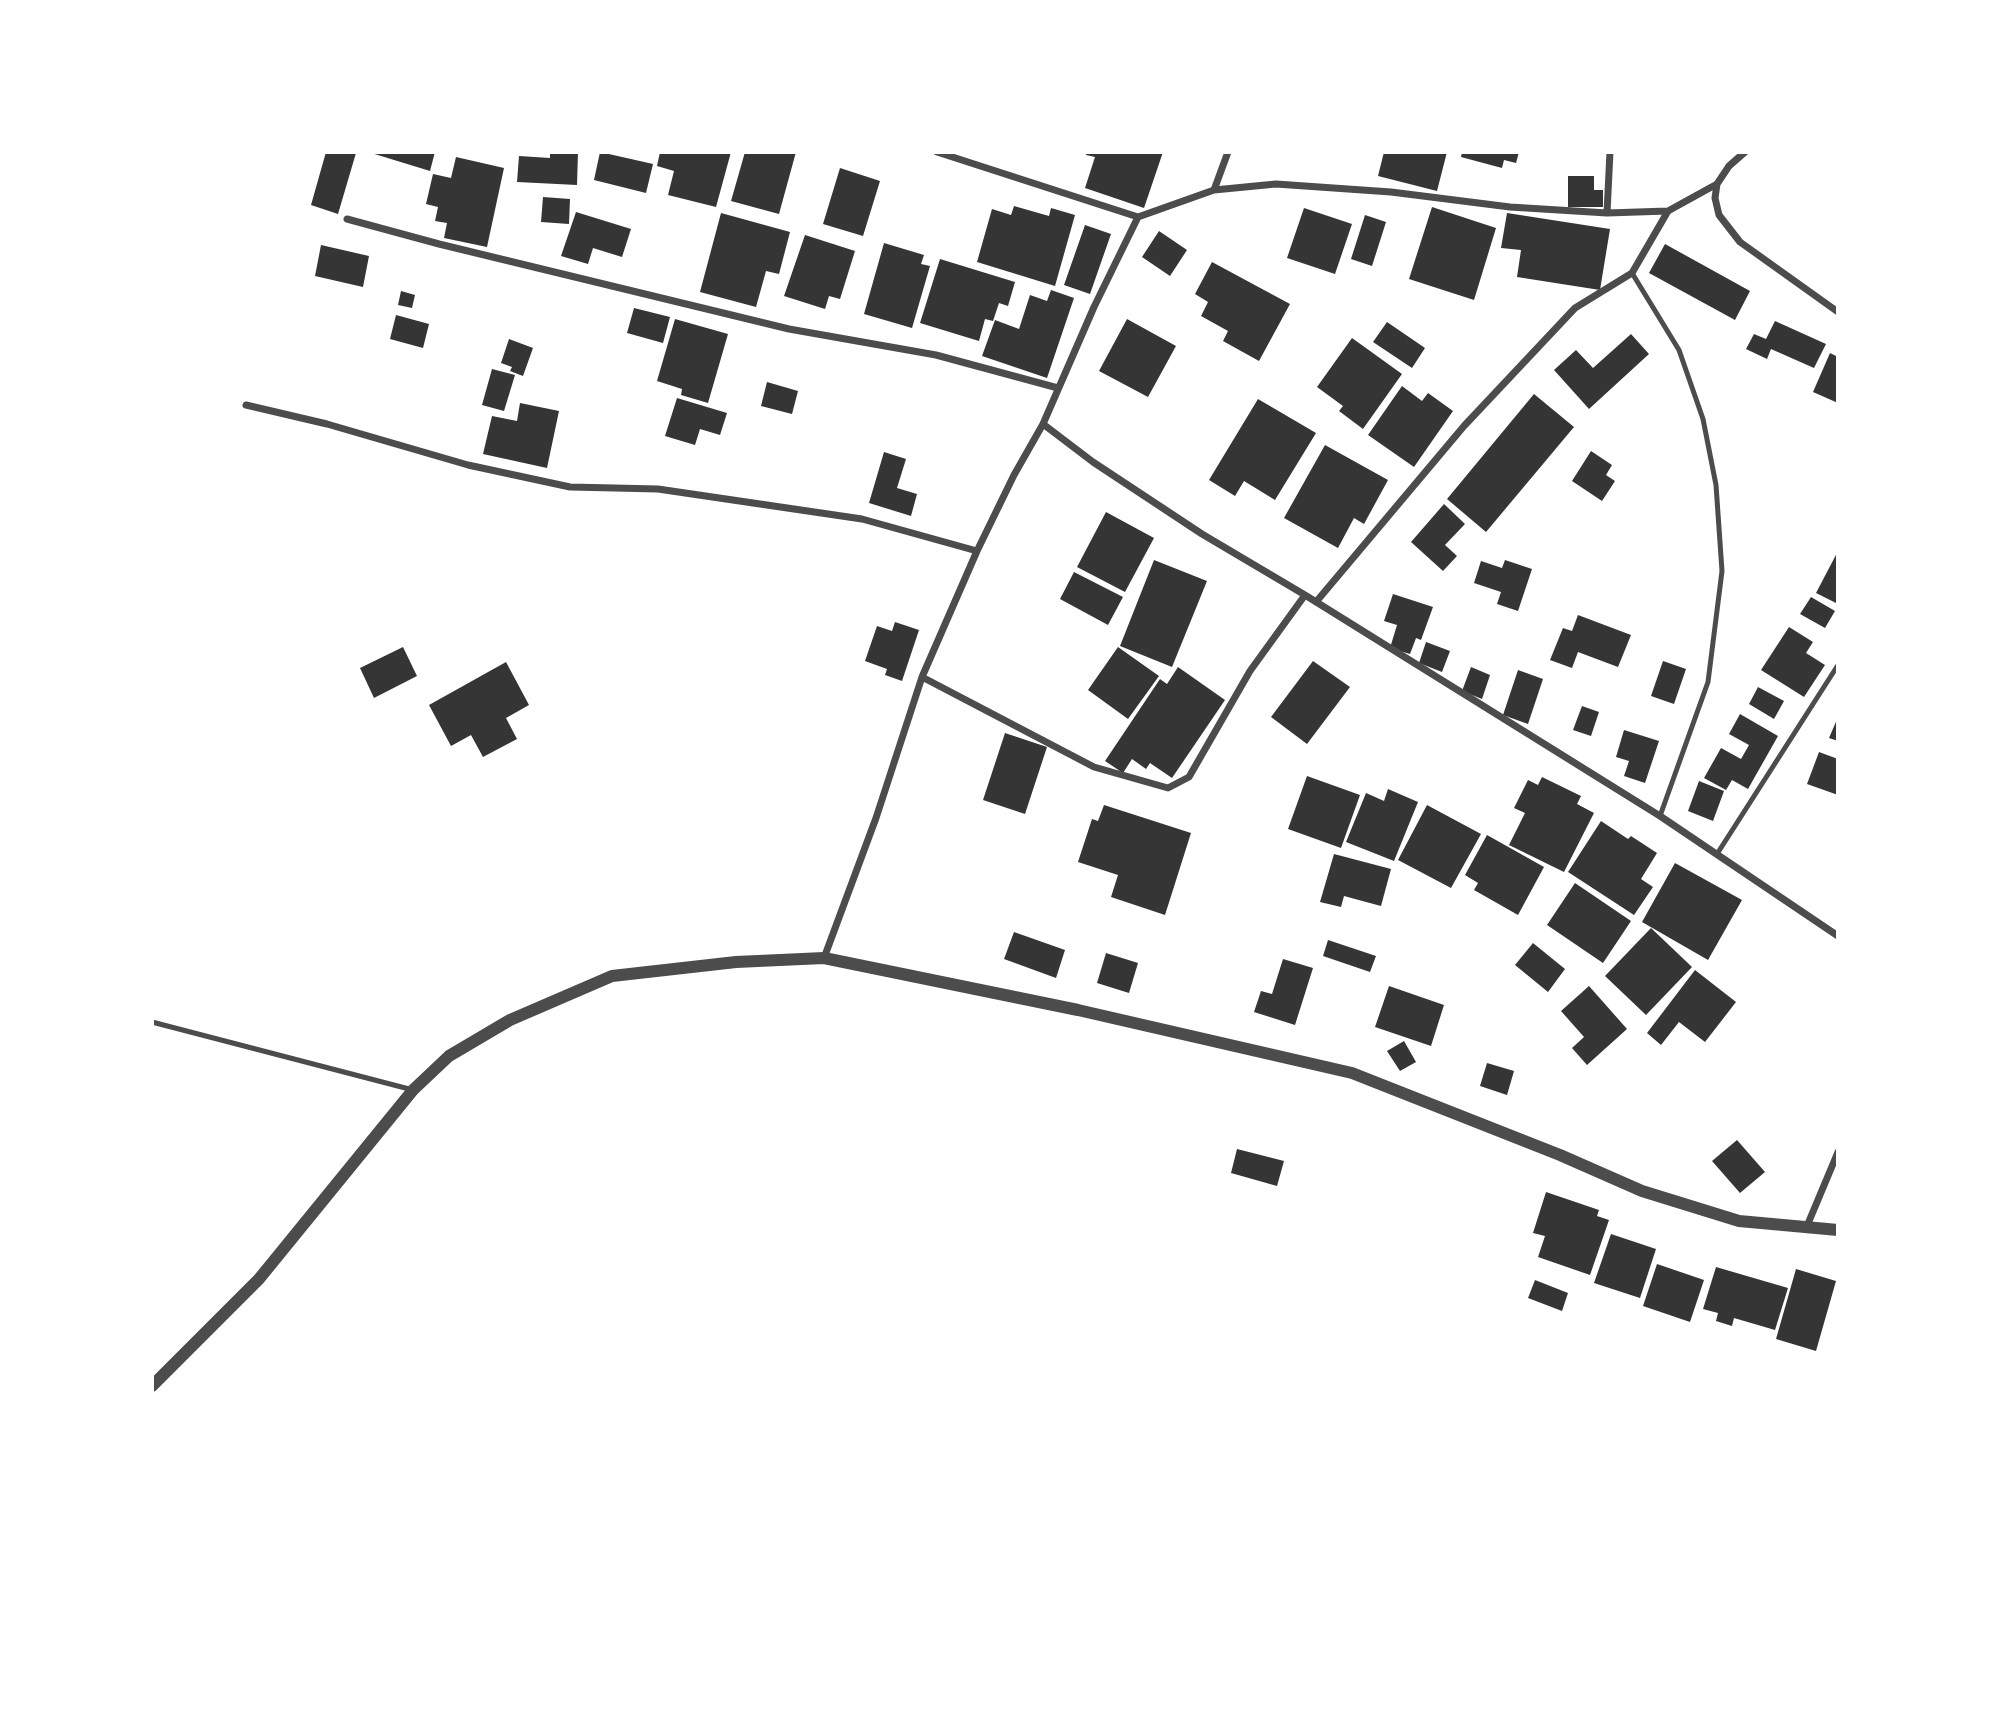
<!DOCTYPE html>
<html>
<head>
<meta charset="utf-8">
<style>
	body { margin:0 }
	#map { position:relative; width:1990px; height:1709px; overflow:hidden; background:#fff; font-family:Barlow,sans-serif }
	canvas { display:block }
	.frame { position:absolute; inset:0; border:154px solid #fff; pointer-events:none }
</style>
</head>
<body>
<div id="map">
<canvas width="1990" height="1709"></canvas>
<div class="frame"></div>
</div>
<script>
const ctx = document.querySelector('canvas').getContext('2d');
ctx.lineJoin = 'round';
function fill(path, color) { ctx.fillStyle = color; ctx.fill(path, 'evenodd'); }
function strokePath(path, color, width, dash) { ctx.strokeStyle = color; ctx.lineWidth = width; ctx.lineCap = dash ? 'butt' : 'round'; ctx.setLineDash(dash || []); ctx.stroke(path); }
fill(new Path2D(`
	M 326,152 L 356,153 L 338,214 L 311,205 Z
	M 368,152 L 435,152 L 430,171 Z
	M 550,152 L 578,152 L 577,185 L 517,182 L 519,156 L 550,158 Z
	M 600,152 L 653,164 L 646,193 L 594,180 Z
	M 660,152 L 731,152 L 716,207 L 668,195 L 674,171 L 657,166 Z
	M 745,152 L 796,152 L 779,214 L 731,201 Z
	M 1087,152 L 1163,152 L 1144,208 L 1085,188 L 1095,157 L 1086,155 Z
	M 1384,152 L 1447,152 L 1437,191 L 1378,176 Z
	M 1462,152 L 1519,152 L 1516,163 L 1504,160 L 1502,168 L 1461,157 Z
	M 456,157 L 504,168 L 487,247 L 444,238 L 447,223 L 435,221 L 438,207 L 426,204 L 433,174 L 451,178 Z
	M 840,168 L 880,181 L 863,236 L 823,224 Z
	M 1568,176 L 1594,176 L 1594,190 L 1603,190 L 1603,207 L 1568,207 Z
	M 543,197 L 570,199 L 569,224 L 541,222 Z
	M 1014,206 L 1049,216 L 1051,208 L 1075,215 L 1055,286 L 977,262 L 992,209 L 1011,215 Z
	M 1432,207 L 1496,228 L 1474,300 L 1409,279 Z
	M 1304,208 L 1352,224 L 1335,274 L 1287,258 Z
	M 576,212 L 631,229 L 622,257 L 593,248 L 588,264 L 561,256 Z
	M 721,213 L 790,232 L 779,274 L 766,271 L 756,307 L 700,292 Z
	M 1507,213 L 1610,229 L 1600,290 L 1517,277 L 1521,250 L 1501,248 Z
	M 1365,215 L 1386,222 L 1372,266 L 1351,259 Z
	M 1085,225 L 1111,234 L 1090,294 L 1064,285 Z
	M 1159,231 L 1187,250 L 1170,276 L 1142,257 Z
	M 805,235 L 855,251 L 840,299 L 829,296 L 825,309 L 784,296 Z
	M 884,243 L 924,255 L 921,264 L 930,266 L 912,328 L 864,314 Z
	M 1665,244 L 1750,291 L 1735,320 L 1649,273 Z
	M 321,245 L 369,256 L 363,287 L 315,276 Z
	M 940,259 L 1015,282 L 1008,306 L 999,303 L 993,321 L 985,319 L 979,341 L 920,323 Z
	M 1212,262 L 1290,304 L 1259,361 L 1223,341 L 1228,331 L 1201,316 L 1208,302 L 1195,294 Z
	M 1051,290 L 1074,298 L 1047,378 L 982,356 L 995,320 L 1019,329 L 1030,295 L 1047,301 Z
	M 401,291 L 415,295 L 412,308 L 398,305 Z
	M 634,308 L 670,317 L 663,343 L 627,333 Z
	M 396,315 L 429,324 L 423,348 L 390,339 Z
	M 675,319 L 728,334 L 708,403 L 681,395 L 682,389 L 657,381 Z
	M 1127,319 L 1176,346 L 1148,397 L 1099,371 Z
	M 1775,321 L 1826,344 L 1814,368 L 1771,349 L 1767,359 L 1746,349 L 1754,334 L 1766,339 Z
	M 1387,322 L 1425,348 L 1412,368 L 1373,342 Z
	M 1631,334 L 1649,354 L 1589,409 L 1554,370 L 1576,350 L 1593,368 Z
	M 1352,338 L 1402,374 L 1363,429 L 1339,411 L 1343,406 L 1317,387 Z
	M 509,339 L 533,348 L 523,376 L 510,371 L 512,367 L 501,363 Z
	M 1830,353 L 1838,357 L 1838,403 L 1813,392 Z
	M 492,369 L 515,375 L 504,411 L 482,405 Z
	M 767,382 L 798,391 L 792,414 L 761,406 Z
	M 1402,386 L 1422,401 L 1428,393 L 1453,411 L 1414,467 L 1368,435 Z
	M 1534,394 L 1574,427 L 1486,532 L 1447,499 Z
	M 677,398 L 727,413 L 720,435 L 700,429 L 695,445 L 665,436 Z
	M 1258,399 L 1316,433 L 1275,500 L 1244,481 L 1235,496 L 1209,480 Z
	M 520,403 L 559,411 L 547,468 L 483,454 L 492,416 L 517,421 Z
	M 1325,445 L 1388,480 L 1364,524 L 1354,518 L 1338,548 L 1284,518 Z
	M 1591,451 L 1612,465 L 1606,475 L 1615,481 L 1602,501 L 1572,481 Z
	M 884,452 L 906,459 L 897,488 L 917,494 L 911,516 L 869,503 Z
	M 1444,504 L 1465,524 L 1445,545 L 1457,556 L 1443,571 L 1411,542 Z
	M 1106,512 L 1154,538 L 1125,592 L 1077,567 Z
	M 1838,551 L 1838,604 L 1816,593 Z
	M 1154,560 L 1207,581 L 1172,667 L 1120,646 Z
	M 1505,560 L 1532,569 L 1518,611 L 1497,604 L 1501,592 L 1474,583 L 1481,561 L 1502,568 Z
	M 1074,572 L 1123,597 L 1108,625 L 1060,599 Z
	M 1393,594 L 1433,607 L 1421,640 L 1416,638 L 1410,654 L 1390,648 L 1397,625 L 1384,621 Z
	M 1811,597 L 1835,611 L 1825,628 L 1800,614 Z
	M 1578,615 L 1631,635 L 1618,667 L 1578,652 L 1572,668 L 1550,660 L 1563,628 L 1572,631 Z
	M 895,622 L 919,630 L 902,681 L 885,675 L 887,669 L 865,661 L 877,626 L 892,631 Z
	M 1789,627 L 1813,642 L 1806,653 L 1825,665 L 1804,697 L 1761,670 Z
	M 1426,642 L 1450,651 L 1442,672 L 1419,663 Z
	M 403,647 L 417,676 L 374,698 L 360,668 Z
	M 1118,647 L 1159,676 L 1128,719 L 1088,690 Z
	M 1313,661 L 1350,687 L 1307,744 L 1271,717 Z
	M 1663,661 L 1686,669 L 1674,704 L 1651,696 Z
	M 506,662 L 529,705 L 506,718 L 517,739 L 483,757 L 471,735 L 451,746 L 429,705 Z
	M 1178,667 L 1225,700 L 1172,778 L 1150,763 L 1146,769 L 1132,759 L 1123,773 L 1105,761 L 1160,679 L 1167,684 Z
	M 1471,667 L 1490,675 L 1482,699 L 1462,691 Z
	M 1518,670 L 1543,679 L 1528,724 L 1503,715 Z
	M 1758,687 L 1784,701 L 1774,719 L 1749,704 Z
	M 1582,706 L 1599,712 L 1591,736 L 1573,730 Z
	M 1740,714 L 1778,736 L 1748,789 L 1732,780 L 1726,790 L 1704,778 L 1721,748 L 1741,759 L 1749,745 L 1729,734 Z
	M 1838,717 L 1838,741 L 1829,738 Z
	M 1624,730 L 1659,741 L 1645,783 L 1624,776 L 1629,761 L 1616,757 Z
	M 1005,733 L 1047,747 L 1025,814 L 983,800 Z
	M 1819,752 L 1838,759 L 1838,795 L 1807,784 Z
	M 1307,776 L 1360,795 L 1341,848 L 1288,829 Z
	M 1542,777 L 1581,796 L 1577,804 L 1594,813 L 1564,872 L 1509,845 L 1525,813 L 1514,808 L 1528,780 L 1538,785 Z
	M 1699,781 L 1724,791 L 1713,821 L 1688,811 Z
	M 1388,789 L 1418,802 L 1394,861 L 1346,842 L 1366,793 L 1384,801 Z
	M 1104,805 L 1191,833 L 1165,915 L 1111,897 L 1118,875 L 1078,862 L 1092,819 L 1098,821 Z
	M 1427,805 L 1481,834 L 1451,888 L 1398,860 Z
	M 1601,821 L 1628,839 L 1631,836 L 1657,853 L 1641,879 L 1653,887 L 1634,915 L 1568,872 Z
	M 1487,835 L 1544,867 L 1518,915 L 1474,890 L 1478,883 L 1465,875 Z
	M 1334,854 L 1391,869 L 1381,906 L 1344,896 L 1341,907 L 1320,902 Z
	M 1675,863 L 1742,900 L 1708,960 L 1642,922 Z
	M 1575,883 L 1631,921 L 1603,963 L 1547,925 Z
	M 1651,928 L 1692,967 L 1646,1015 L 1605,976 Z
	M 1014,932 L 1065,950 L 1056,978 L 1004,959 Z
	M 1328,940 L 1376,956 L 1370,972 L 1323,956 Z
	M 1533,943 L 1565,969 L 1548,992 L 1515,965 Z
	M 1106,953 L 1138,963 L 1129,993 L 1097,983 Z
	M 1283,959 L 1313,968 L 1295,1025 L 1254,1012 L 1261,991 L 1272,994 Z
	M 1695,970 L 1736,1002 L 1705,1042 L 1679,1022 L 1661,1045 L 1647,1033 Z
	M 1389,986 L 1444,1005 L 1431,1046 L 1375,1027 Z
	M 1589,986 L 1627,1029 L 1587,1065 L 1572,1048 L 1584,1037 L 1561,1011 Z
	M 1404,1041 L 1416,1062 L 1400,1071 L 1387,1051 Z
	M 1487,1063 L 1514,1071 L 1507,1095 L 1480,1086 Z
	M 1737,1140 L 1765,1172 L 1740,1193 L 1712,1161 Z
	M 1237,1149 L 1284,1161 L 1277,1186 L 1231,1173 Z
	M 1546,1192 L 1599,1210 L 1597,1216 L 1609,1220 L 1590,1275 L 1538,1257 L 1545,1236 L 1533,1233 Z
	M 1611,1234 L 1656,1249 L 1640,1298 L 1594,1283 Z
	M 1657,1264 L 1704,1280 L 1690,1322 L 1643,1306 Z
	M 1716,1267 L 1788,1288 L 1775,1330 L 1734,1318 L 1732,1326 L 1716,1321 L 1718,1313 L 1703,1309 Z
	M 1796,1269 L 1836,1281 L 1816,1351 L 1776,1339 Z
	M 1535,1280 L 1568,1293 L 1562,1311 L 1528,1298 Z`), '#353535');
strokePath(new Path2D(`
	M 1632,273 L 1679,350 L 1703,419 L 1716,485 L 1722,571 L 1708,682 L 1660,816
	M 1717,854 L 1838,665
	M 152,1022 L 413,1090`), '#4c4c4c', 5);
strokePath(new Path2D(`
	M 937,152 L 1138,217
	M 1745,152 L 1729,166 L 1717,184 L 1715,198 L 1719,215 L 1740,242 L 1838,312
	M 1214,190 L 1276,184 L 1391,192 L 1510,207 L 1607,213 L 1668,211
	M 1607,213 L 1610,152
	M 347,219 L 439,244 L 789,329 L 936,355 L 1058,388
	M 246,405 L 327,424 L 468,465 L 570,487 L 658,489 L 862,519 L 977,551
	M 1043,424 L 1093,462 L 1202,534 L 1305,595 L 1660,816 L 1838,936
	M 1316,602 L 1464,426 L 1575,308 L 1632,273 L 1668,211 L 1717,184
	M 922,677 L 1094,767 L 1168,788 L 1189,777 L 1250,671 L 1305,595
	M 824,958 L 876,818 L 922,677 L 977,551 L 1014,475 L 1043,424 L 1094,307 L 1138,217 L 1214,190 L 1228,152
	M 1807,1226 L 1838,1152`), '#4c4c4c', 7);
strokePath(new Path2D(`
	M 152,1386 L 259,1279 L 413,1090 L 449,1056 L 510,1020 L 612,976 L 736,962 L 824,958 L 1078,1010 L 1352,1073 L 1560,1155 L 1642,1191 L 1739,1221 L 1838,1230`), '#4c4c4c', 12);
</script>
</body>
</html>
